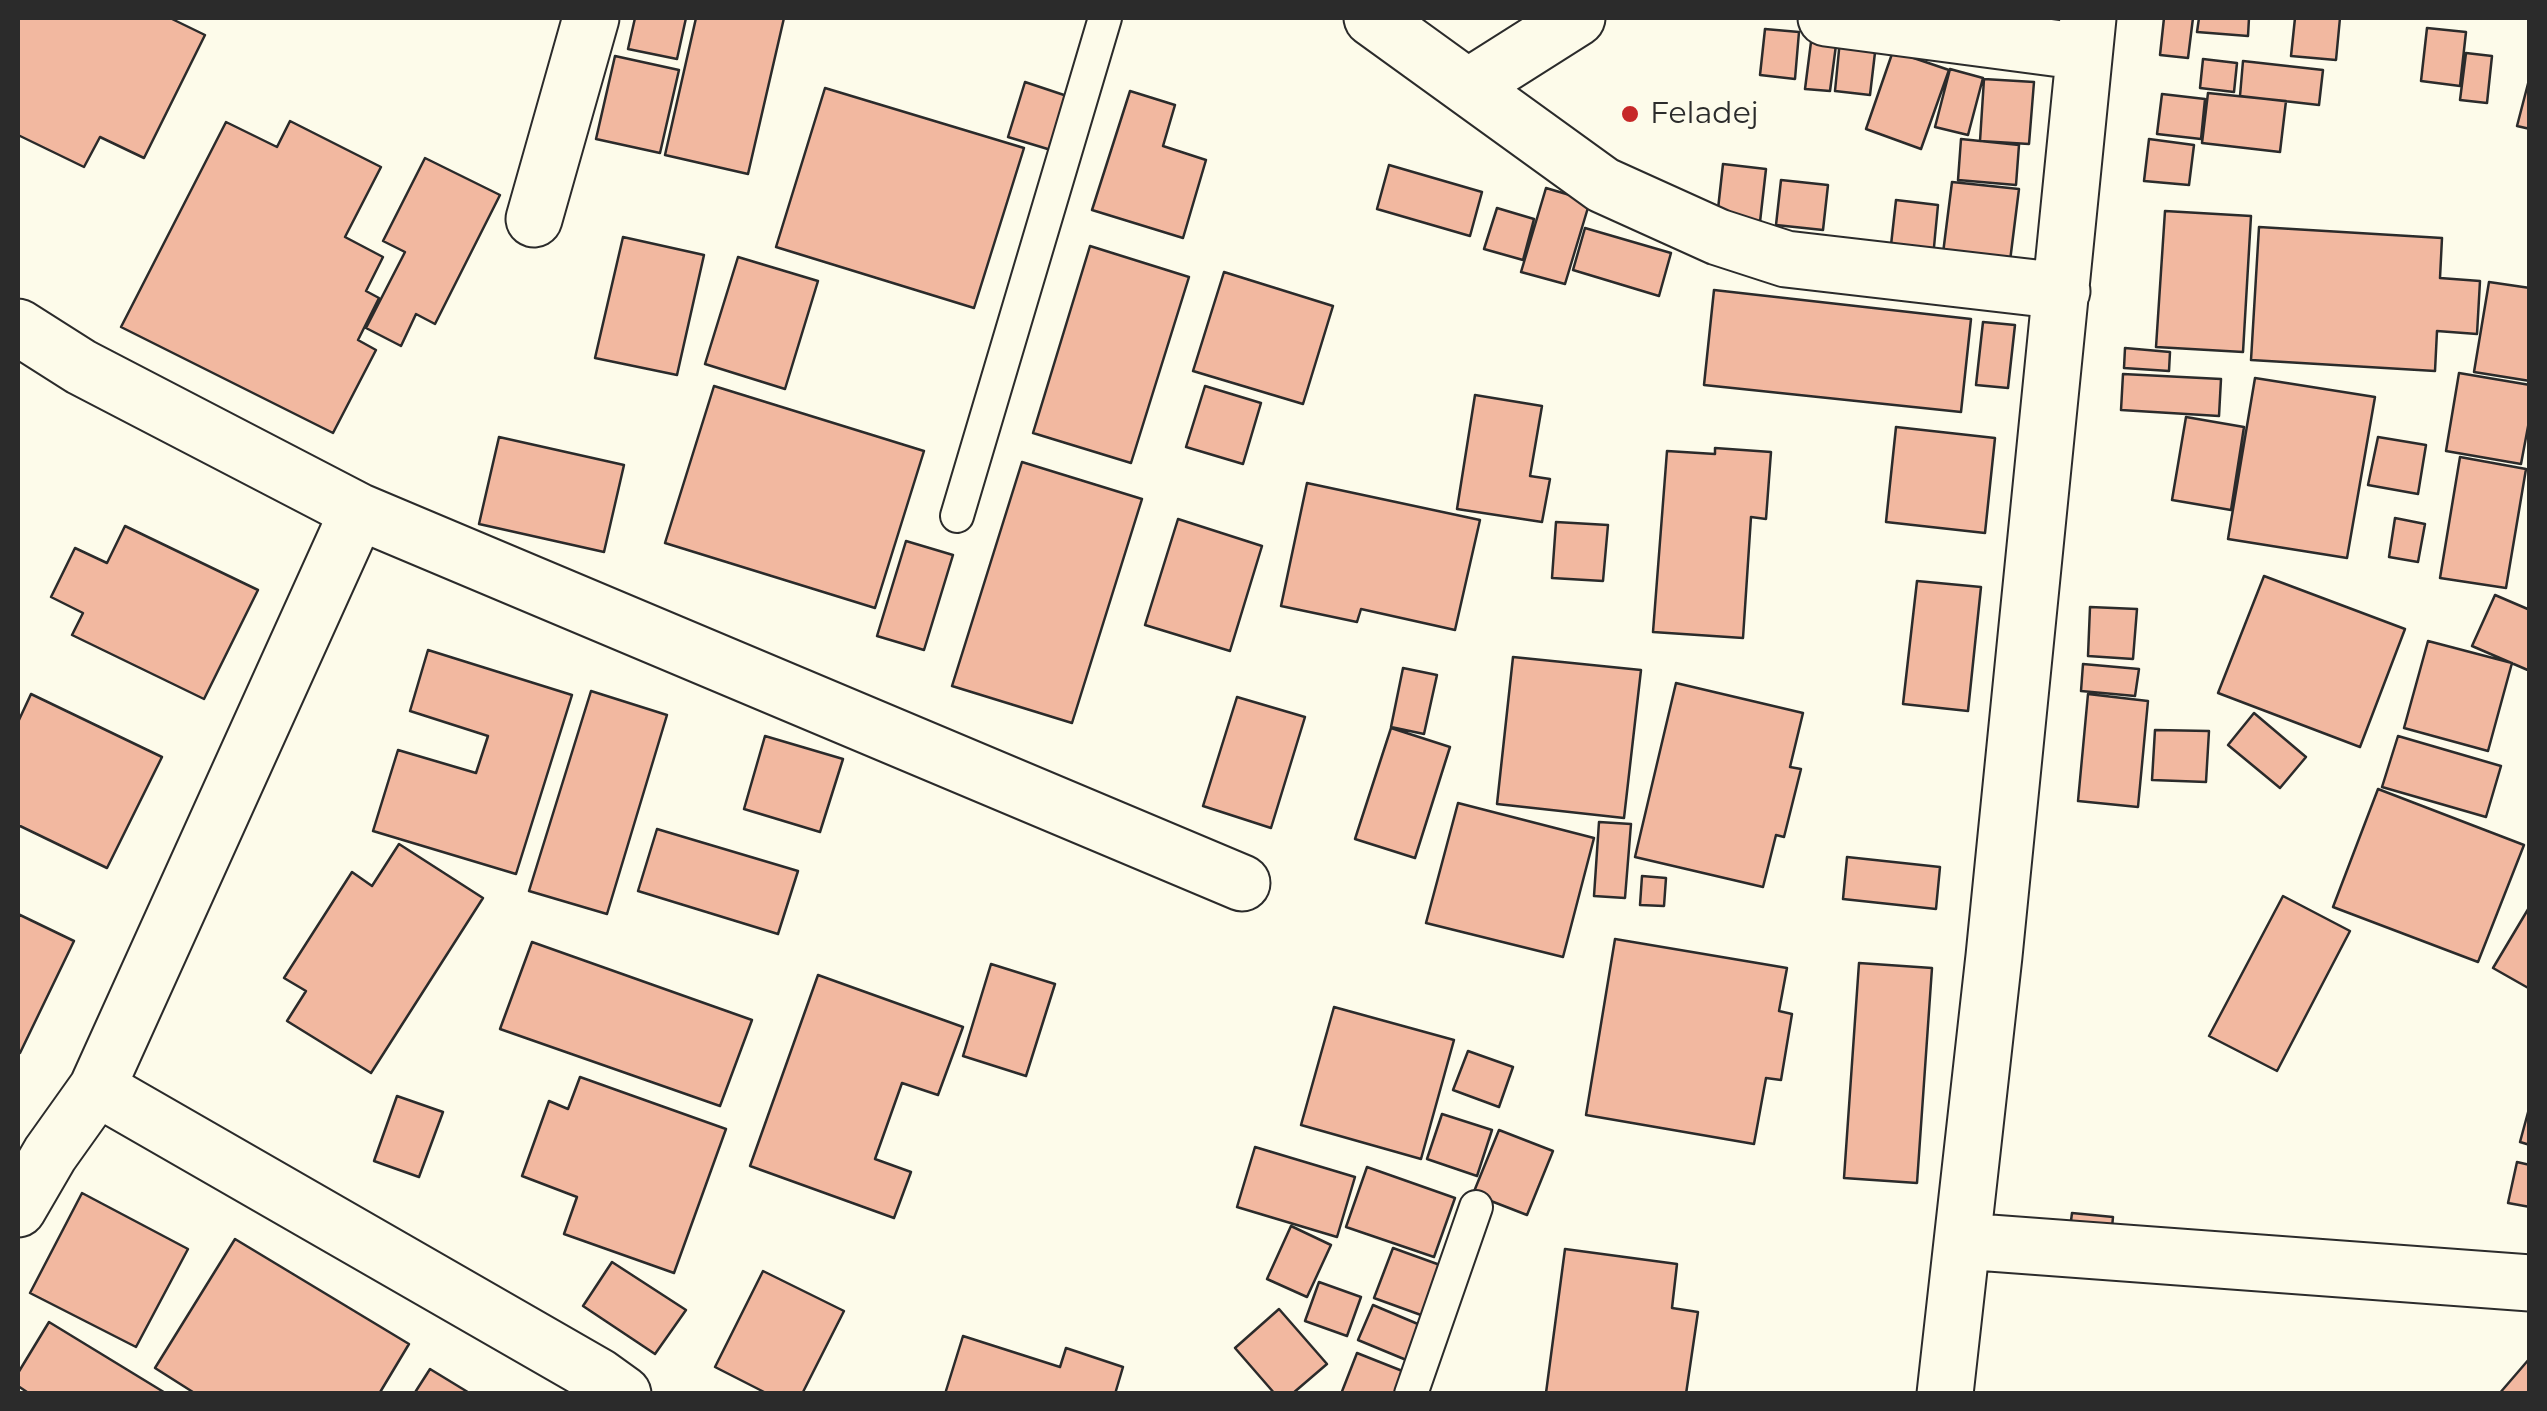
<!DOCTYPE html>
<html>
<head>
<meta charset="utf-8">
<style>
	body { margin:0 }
	#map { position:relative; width:2547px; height:1411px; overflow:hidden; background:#fdfbea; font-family:Montserrat,sans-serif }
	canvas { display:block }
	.frame { position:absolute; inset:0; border:20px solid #2b2b2b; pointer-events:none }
</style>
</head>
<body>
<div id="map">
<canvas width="2547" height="1411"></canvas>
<div class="frame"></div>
</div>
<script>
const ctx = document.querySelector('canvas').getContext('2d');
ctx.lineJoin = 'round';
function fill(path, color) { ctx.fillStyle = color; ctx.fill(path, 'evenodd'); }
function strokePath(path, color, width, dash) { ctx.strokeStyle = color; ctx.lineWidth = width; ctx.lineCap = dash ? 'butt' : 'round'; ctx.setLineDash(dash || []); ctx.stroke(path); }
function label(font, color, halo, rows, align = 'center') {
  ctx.font = font + ' Montserrat,sans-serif'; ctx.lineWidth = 8; ctx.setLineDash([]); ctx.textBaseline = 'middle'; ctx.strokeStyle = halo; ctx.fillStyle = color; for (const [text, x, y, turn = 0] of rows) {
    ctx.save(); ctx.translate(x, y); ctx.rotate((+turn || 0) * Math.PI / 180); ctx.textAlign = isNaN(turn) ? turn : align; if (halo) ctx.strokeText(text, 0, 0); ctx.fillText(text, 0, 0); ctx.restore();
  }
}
const building = new Path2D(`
	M 18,18 L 170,18 L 205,35 L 144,158 L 100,137 L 84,167 L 18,135 Z
	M 635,18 L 686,18 L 677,59 L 628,49 Z
	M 696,18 L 784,18 L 748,174 L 665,155 Z
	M 2164,18 L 2193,18 L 2188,58 L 2160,55 Z
	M 2199,18 L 2249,18 L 2248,36 L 2197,32 Z
	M 2295,18 L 2340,18 L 2336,60 L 2291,56 Z
	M 2427,28 L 2466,32 L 2460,86 L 2421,81 Z
	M 1765,29 L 1799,32 L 1795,79 L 1760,75 Z
	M 1840,40 L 1876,44 L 1870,95 L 1835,91 Z
	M 1811,42 L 1836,45 L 1830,91 L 1805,89 Z
	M 1893,51 L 1949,70 L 1921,149 L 1866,129 Z
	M 2466,53 L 2492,56 L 2487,103 L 2460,100 Z
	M 615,56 L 679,70 L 660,153 L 596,139 Z
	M 2203,59 L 2237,63 L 2234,92 L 2200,88 Z
	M 2243,61 L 2323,70 L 2319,105 L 2240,96 Z
	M 1950,69 L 1983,78 L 1968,135 L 1935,127 Z
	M 2530,76 L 2530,129 L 2517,126 Z
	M 1984,79 L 2034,82 L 2029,144 L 1980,141 Z
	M 1025,82 L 1067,96 L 1051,150 L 1008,137 Z
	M 825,88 L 1024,148 L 974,308 L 776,247 Z
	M 1130,91 L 1175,105 L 1163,146 L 1206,160 L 1183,238 L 1092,210 Z
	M 2208,93 L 2286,101 L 2280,152 L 2202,143 Z
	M 2162,94 L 2205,99 L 2201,139 L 2157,134 Z
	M 290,121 L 381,167 L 345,237 L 383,257 L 366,291 L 379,298 L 358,340 L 376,350 L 333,433 L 121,327 L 226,122 L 277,147 Z
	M 1961,139 L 2019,145 L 2016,185 L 1958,180 Z
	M 2149,139 L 2194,145 L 2189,185 L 2144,181 Z
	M 425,158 L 500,195 L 435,324 L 416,314 L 401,346 L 366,328 L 405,252 L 383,241 Z
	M 1723,164 L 1766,169 L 1760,222 L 1717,218 Z
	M 1389,165 L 1482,192 L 1470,236 L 1377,209 Z
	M 1781,180 L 1828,185 L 1823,230 L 1776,225 Z
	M 1952,182 L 2019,189 L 2008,277 L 1941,269 Z
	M 1546,188 L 1590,201 L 1565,284 L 1521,272 Z
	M 1896,200 L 1938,205 L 1932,268 L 1889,263 Z
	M 1497,208 L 1534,219 L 1523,260 L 1484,249 Z
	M 2165,211 L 2251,216 L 2243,352 L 2156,347 Z
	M 2259,227 L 2442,238 L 2440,278 L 2480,281 L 2477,334 L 2437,331 L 2435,371 L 2251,360 Z
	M 1585,228 L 1671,253 L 1659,296 L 1573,270 Z
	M 623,237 L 704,255 L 677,375 L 595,358 Z
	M 1090,246 L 1189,277 L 1131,463 L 1033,433 Z
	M 738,257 L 818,281 L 785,389 L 705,364 Z
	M 1224,272 L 1333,306 L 1303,404 L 1193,371 Z
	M 2489,282 L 2530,288 L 2530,381 L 2474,372 Z
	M 1714,290 L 1971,319 L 1961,412 L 1704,385 Z
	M 1983,322 L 2015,325 L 2008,388 L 1976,385 Z
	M 2125,348 L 2170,352 L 2169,371 L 2124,368 Z
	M 2459,373 L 2530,385 L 2530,416 L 2521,464 L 2446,451 Z
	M 2123,374 L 2221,379 L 2219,416 L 2121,410 Z
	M 2255,378 L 2375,397 L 2347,558 L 2228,539 Z
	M 714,386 L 924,451 L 875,608 L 665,543 Z
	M 1205,386 L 1261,403 L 1243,464 L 1186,447 Z
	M 1475,395 L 1542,406 L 1530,476 L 1550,479 L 1542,522 L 1457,509 Z
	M 2186,417 L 2244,427 L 2231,510 L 2172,500 Z
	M 1896,427 L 1995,438 L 1985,533 L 1886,522 Z
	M 499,437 L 624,465 L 604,552 L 479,524 Z
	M 2378,437 L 2426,445 L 2418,494 L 2368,485 Z
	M 1715,448 L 1771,452 L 1766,519 L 1751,517 L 1743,638 L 1653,632 L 1667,451 L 1715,454 Z
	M 2460,457 L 2526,469 L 2506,588 L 2440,578 Z
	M 1022,462 L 1142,499 L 1072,723 L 952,686 Z
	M 1307,483 L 1480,520 L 1455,630 L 1361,609 L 1357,622 L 1281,606 Z
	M 2395,518 L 2425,524 L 2418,562 L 2389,557 Z
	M 1178,519 L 1262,546 L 1230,651 L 1145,625 Z
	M 1556,522 L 1608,525 L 1603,581 L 1552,578 Z
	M 125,526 L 258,590 L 204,699 L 72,635 L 83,613 L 51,597 L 75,548 L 107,563 Z
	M 906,541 L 953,555 L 924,650 L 877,636 Z
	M 2264,576 L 2405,629 L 2360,747 L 2218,693 Z
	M 1917,581 L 1981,587 L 1968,711 L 1903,704 Z
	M 2495,595 L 2530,610 L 2530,671 L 2472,646 Z
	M 2090,607 L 2137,609 L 2133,659 L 2088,656 Z
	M 2428,641 L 2512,663 L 2488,751 L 2404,728 Z
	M 428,650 L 572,695 L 516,874 L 373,831 L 398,750 L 476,773 L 488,736 L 410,711 Z
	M 1513,657 L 1641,670 L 1624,818 L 1497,804 Z
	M 2083,664 L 2139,669 L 2135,696 L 2081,691 Z
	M 1403,668 L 1437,675 L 1424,734 L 1391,727 Z
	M 1676,683 L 1803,713 L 1790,767 L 1801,769 L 1784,837 L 1776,835 L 1763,887 L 1635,857 Z
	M 591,691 L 667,715 L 607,914 L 529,891 Z
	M 31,694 L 162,757 L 107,868 L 18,825 L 18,722 Z
	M 2088,694 L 2148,701 L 2138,807 L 2078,801 Z
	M 1237,697 L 1305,717 L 1271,828 L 1203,806 Z
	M 2254,713 L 2306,757 L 2280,788 L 2228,745 Z
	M 1391,728 L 1450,747 L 1415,858 L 1355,839 Z
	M 2155,730 L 2209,731 L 2206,782 L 2152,780 Z
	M 765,736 L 843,759 L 820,832 L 744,809 Z
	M 2398,736 L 2501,766 L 2486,817 L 2382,787 Z
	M 2378,789 L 2524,845 L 2478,962 L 2333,907 Z
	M 1458,803 L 1594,838 L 1563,957 L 1426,923 Z
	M 1599,822 L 1631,824 L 1625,898 L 1594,896 Z
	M 657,829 L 798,871 L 778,934 L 638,891 Z
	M 399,844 L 483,898 L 371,1073 L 287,1021 L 306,991 L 284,978 L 352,872 L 372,886 Z
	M 1847,857 L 1940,867 L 1936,909 L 1843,899 Z
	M 1642,876 L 1666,878 L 1664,906 L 1640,905 Z
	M 2283,896 L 2350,931 L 2277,1071 L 2209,1036 Z
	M 2530,906 L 2530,989 L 2493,968 Z
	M 18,914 L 74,941 L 20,1053 L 18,1051 Z
	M 1615,939 L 1787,968 L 1779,1011 L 1792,1014 L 1781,1080 L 1766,1078 L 1754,1144 L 1586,1115 Z
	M 532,942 L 752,1020 L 720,1106 L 500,1029 Z
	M 1859,963 L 1932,968 L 1917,1183 L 1844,1178 Z
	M 991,964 L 1055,984 L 1026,1076 L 963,1056 Z
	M 818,975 L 963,1027 L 938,1095 L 902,1083 L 875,1159 L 911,1172 L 894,1218 L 750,1166 Z
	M 1334,1007 L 1454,1040 L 1421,1159 L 1301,1125 Z
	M 1468,1051 L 1513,1067 L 1499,1107 L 1453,1090 Z
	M 580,1077 L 726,1129 L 674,1273 L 564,1234 L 577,1197 L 522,1176 L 549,1101 L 568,1109 Z
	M 397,1096 L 443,1112 L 419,1177 L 374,1161 Z
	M 2530,1105 L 2530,1145 L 2520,1142 Z
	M 1442,1114 L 1492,1130 L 1477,1176 L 1427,1159 Z
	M 1499,1130 L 1553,1151 L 1527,1215 L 1473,1194 Z
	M 1255,1147 L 1355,1177 L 1337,1237 L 1237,1207 Z
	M 2517,1162 L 2530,1165 L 2530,1207 L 2508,1203 Z
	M 1367,1167 L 1455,1198 L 1434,1257 L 1346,1227 Z
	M 82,1193 L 188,1249 L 136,1347 L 30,1293 Z
	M 2072,1213 L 2113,1217 L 2110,1248 L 2068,1244 Z
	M 1291,1226 L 1331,1245 L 1307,1297 L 1267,1279 Z
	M 235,1239 L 409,1344 L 379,1394 L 196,1394 L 155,1368 Z
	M 1393,1248 L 1451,1269 L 1432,1319 L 1374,1298 Z
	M 1565,1249 L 1677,1264 L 1672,1308 L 1698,1312 L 1686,1394 L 1546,1393 Z
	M 612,1262 L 686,1310 L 655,1354 L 583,1306 Z
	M 763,1271 L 844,1311 L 802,1394 L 768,1394 L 715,1367 Z
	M 1319,1282 L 1361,1297 L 1347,1336 L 1305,1321 Z
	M 1373,1305 L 1432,1330 L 1416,1364 L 1358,1340 Z
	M 1279,1309 L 1327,1364 L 1292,1394 L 1275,1394 L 1235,1348 Z
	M 49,1322 L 167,1394 L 30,1394 L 18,1386 L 18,1373 Z
	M 963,1336 L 1060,1367 L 1066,1348 L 1123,1367 L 1115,1394 L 945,1394 Z
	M 1357,1353 L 1410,1374 L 1403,1394 L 1341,1394 Z
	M 2530,1358 L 2530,1394 L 2499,1394 Z
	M 430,1369 L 471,1394 L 414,1394 Z`);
fill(building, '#f2b8a0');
strokePath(building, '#2b2b2b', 2.5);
const service = new Path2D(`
	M 957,516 L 1105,18
	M 1411,1394 L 1476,1207`);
const minor = new Path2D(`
	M 1372,18 L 1603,185 L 1718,237 L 1786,259 L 2062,291
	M 1826,18 L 2084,52
	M 1468,87 L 1577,18
	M 534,219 L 591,18
	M 18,327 L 81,367 L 358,511 L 1242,883
	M 97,1088 L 598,1376 L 623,1394
	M 18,1209 L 50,1154 L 97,1088 L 358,511
	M 1963,1241 L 2530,1283
	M 1945,1394 L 1994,956 L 2088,18`);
strokePath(service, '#2b2b2b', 36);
strokePath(minor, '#2b2b2b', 59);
strokePath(service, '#fdfbea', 32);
strokePath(minor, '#fdfbea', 55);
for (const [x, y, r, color] of [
	[1630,114,10,"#c62828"]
]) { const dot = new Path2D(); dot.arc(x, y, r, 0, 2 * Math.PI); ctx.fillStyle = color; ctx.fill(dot); strokePath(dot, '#fdfbea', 4); }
label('30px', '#2b2b2b', '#fdfbea', [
	["Feladej",1650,114]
], 'left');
</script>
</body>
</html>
